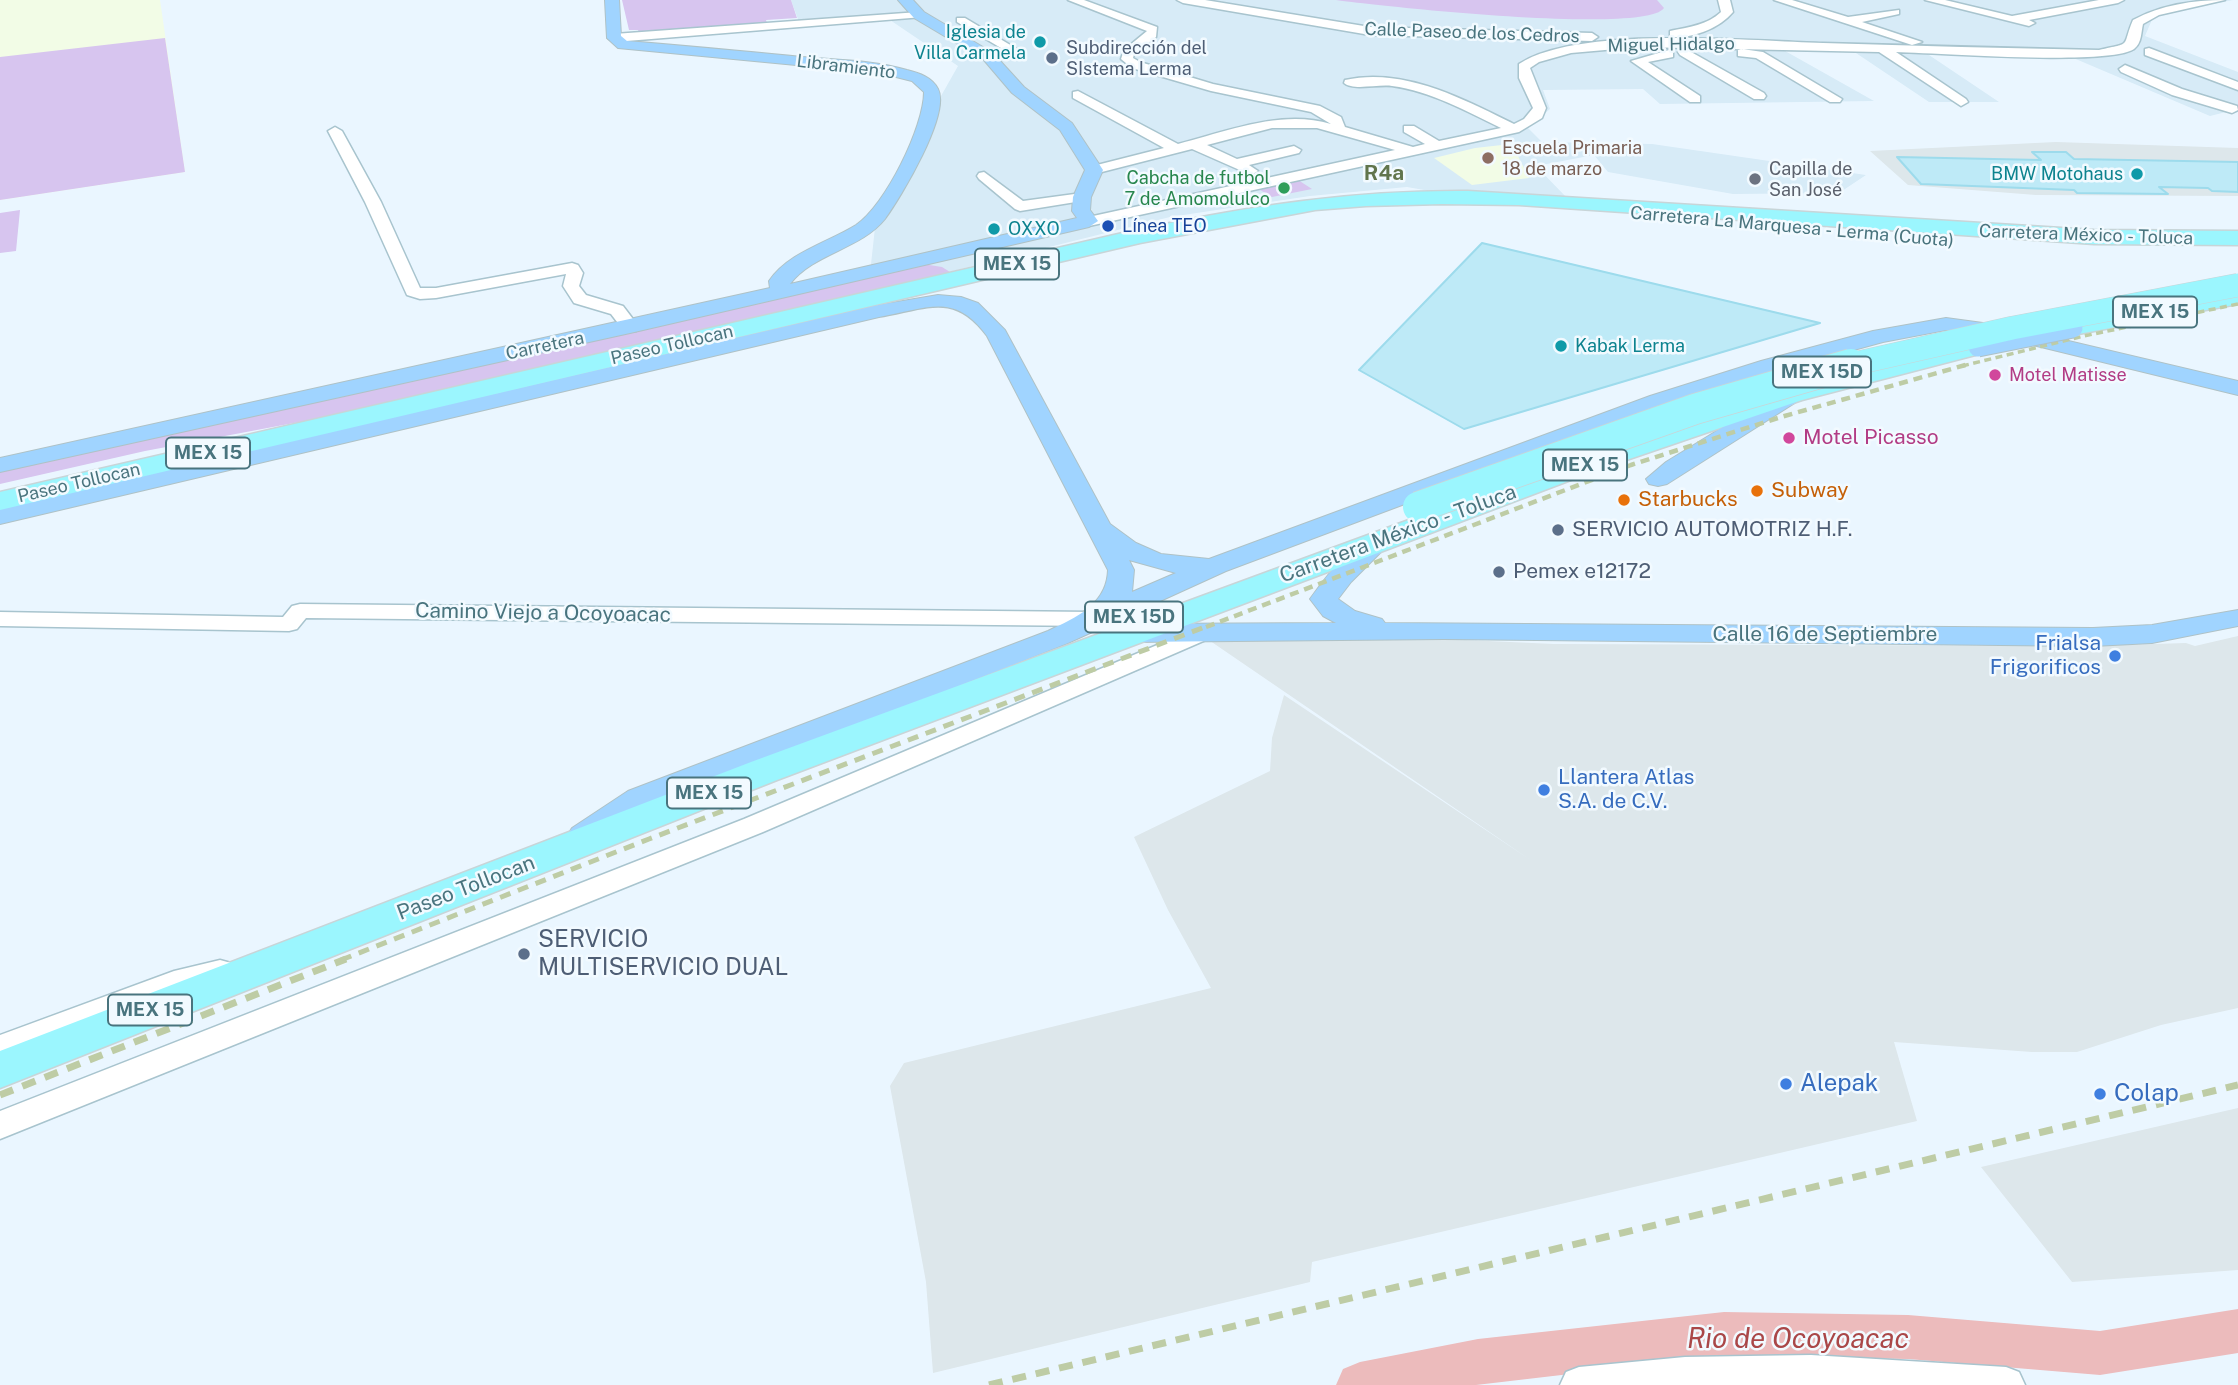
<!DOCTYPE html>
<html>
<head>
<meta charset="utf-8">
<style>
	body { margin:0 }
	canvas { display:block; background:#eaf6ff }
</style>
</head>
<body>
<canvas width="2238" height="1385"></canvas>
<script>
const ctx = document.querySelector('canvas').getContext('2d');
ctx.lineJoin = 'round';
function fill(path, color) { ctx.fillStyle = color; ctx.fill(path, 'evenodd'); }
function strokePath(path, color, width, dash) { ctx.strokeStyle = color; ctx.lineWidth = width; ctx.lineCap = dash ? 'butt' : 'round'; ctx.setLineDash(dash || []); ctx.stroke(path); }
function label(font, color, halo, rows, align = 'center') {
  ctx.font = font + ' "Public Sans",sans-serif'; ctx.lineWidth = 5; ctx.setLineDash([]); ctx.textBaseline = 'middle'; ctx.strokeStyle = halo; ctx.fillStyle = color; for (const [text, x, y, turn = 0] of rows) {
    ctx.save(); ctx.translate(x, y); ctx.rotate((+turn || 0) * Math.PI / 180); ctx.textAlign = isNaN(turn) ? turn : align; if (halo) ctx.strokeText(text, 0, 0); ctx.fillText(text, 0, 0); ctx.restore();
  }
}
fill(new Path2D(`
	M 791,0 L 2233,0 L 2154,15 L 2145,36 L 2238,72 L 2238,109 L 2210,116 L 2071,57 L 1926,53 L 1999,102 L 1929,102 L 1850,49 L 1778,47 L 1874,101 L 1660,104 L 1643,89 L 1543,90 L 1550,109 L 1528,128 L 1542,142 L 1652,144 L 1866,175 L 1839,193 L 1733,194 L 1608,172 L 1594,155 L 1536,166 L 1568,199 L 1453,195 L 1407,187 L 1310,196 L 1170,217 L 868,292 L 877,209 L 958,66 L 890,20 L 799,22 Z`), '#d7ebf7');
fill(new Path2D(`
	M 2056,142 L 2238,148 L 2238,196 L 2036,195 L 1908,185 L 1870,151 Z
	M 1200,634 L 1356,635 L 1554,644 L 2092,646 L 2186,643 L 2195,646 L 2238,636 L 2238,1008 L 2161,1025 L 2077,1052 L 2032,1052 L 1894,1042 L 1917,1121 L 1312,1262 L 1310,1282 L 933,1373 L 926,1282 L 890,1086 L 904,1063 L 1211,988 L 1168,910 L 1134,837 L 1270,771 L 1272,738 L 1284,695 L 1532,861 Z
	M 2238,1108 L 2238,1270 L 2072,1282 L 1981,1167 Z`), '#dde7eb');
fill(new Path2D(`
	M 0,0 L 160,0 L 185,172 L 0,200 Z
	M 1529,142 L 1533,145 L 1514,148 L 1529,178 L 1472,185 L 1434,158 L 1475,148 Z`), '#f2fce6');
fill(new Path2D(`
	M 622,0 L 791,0 L 797,18 L 766,20 L 767,23 L 639,33 L 638,30 L 629,30 Z
	M 1336,0 L 1657,0 L 1664,8 C 1646,35 1379,6 1336,0 Z
	M 165,38 L 185,172 L 0,200 L 0,57 Z
	M 1295,178 L 1312,189 L 1272,197 L 1255,187 Z
	M 20,210 L 16,251 L 0,253 L 0,213 Z
	M 923,264 L 942,267 L 950,272 L 945,277 L 358,411 L 145,451 L 0,484 L 0,472 Z`), '#d7c5ef');
fill(new Path2D(`
	M 2238,1309 L 2238,1353 L 2100,1375 L 1908,1359 L 1724,1356 L 1476,1385 L 1336,1385 L 1343,1369 L 1360,1362 L 1478,1339 L 1724,1312 L 1908,1315 L 2100,1331 Z`), '#ecbbbc');
const building = new Path2D(`
	M 2032,152 L 2066,152 L 2074,159 L 2238,162 L 2238,192 L 2212,191 L 2208,188 L 2159,187 L 2168,194 L 2077,193 L 2074,190 L 1921,184 L 1897,157 L 2041,160 Z
	M 1482,243 L 1820,323 L 1464,429 L 1359,370 Z`);
fill(building, '#beeaf7');
strokePath(building, '#9ddbec', 2);
const minor = new Path2D(`
	M 1068,0 L 1084,0 L 1157,27 L 1156,37 L 1134,54 L 1133,58 L 1140,62 L 1213,84 L 1320,106 L 1341,117 L 1345,127 L 1413,147 L 1425,144 L 1404,132 L 1404,126 L 1414,126 L 1439,141 L 1501,128 C 1466,111 1430,91 1392,86 C 1378,84 1353,91 1344,83 L 1345,80 C 1404,67 1463,99 1514,124 L 1524,119 L 1533,108 L 1519,78 L 1519,64 C 1579,25 1749,41 1823,43 C 1915,46 2007,48 2099,50 C 2134,42 2121,48 2133,20 C 2161,5 2193,0 2225,0 L 2159,15 L 2143,24 C 2141,32 2142,43 2134,49 C 2109,66 1937,53 1896,52 L 1966,99 L 1968,102 L 1961,106 L 1879,52 L 1639,47 L 1571,53 L 1539,62 L 1530,68 L 1546,108 L 1542,118 L 1519,132 L 1089,226 L 1084,224 L 1081,221 L 1084,218 L 1395,150 L 1317,128 L 1272,128 L 1207,145 L 1237,159 L 1294,146 L 1301,150 L 1299,153 L 1249,165 L 1258,171 L 1251,175 L 1192,149 L 1094,174 L 1089,173 L 1087,170 L 1089,167 L 1164,148 L 1073,98 L 1073,92 L 1078,91 L 1178,144 C 1225,132 1281,109 1331,124 L 1311,112 L 1211,91 L 1132,68 L 1121,59 L 1124,50 L 1147,31 Z
	M 1177,0 L 1205,0 L 1370,27 L 1592,33 L 1598,37 L 1592,41 L 1370,35 L 1183,3 Z
	M 1718,0 L 1730,0 L 1733,12 C 1719,29 1691,39 1670,37 L 1670,31 C 1689,27 1707,25 1721,12 Z
	M 1774,0 L 1792,0 L 1848,17 L 1899,10 L 1899,14 L 1862,22 L 1922,42 L 1912,45 Z
	M 1925,0 L 1945,0 L 2012,16 L 2099,0 L 2124,0 L 2118,3 L 2029,20 L 2035,23 L 2029,26 Z
	M 919,12 L 925,15 L 923,17 L 614,42 L 608,38 L 614,34 Z
	M 957,18 L 965,18 L 1017,49 L 992,59 L 984,59 L 984,53 L 1001,48 L 957,22 Z
	M 1684,48 L 1764,93 L 1766,96 L 1764,99 L 1754,99 L 1680,55 L 1678,52 Z
	M 2149,48 L 2238,82 L 2238,90 L 2145,55 L 2145,49 Z
	M 1742,49 L 1763,52 L 1842,99 L 1840,102 L 1830,102 L 1756,58 L 1738,56 L 1738,50 Z
	M 1669,50 L 1673,51 L 1673,57 L 1648,62 L 1700,96 L 1700,102 L 1690,102 L 1631,61 Z
	M 2125,65 L 2182,89 L 2237,106 L 2238,110 L 2232,113 L 2172,95 L 2121,72 L 2119,69 Z
	M 335,127 L 342,131 L 381,202 L 420,288 L 436,288 L 572,263 L 578,265 L 583,273 L 579,286 L 586,295 L 623,306 L 639,327 L 636,331 L 624,331 L 611,314 L 574,303 L 563,286 L 566,274 L 436,298 L 420,299 L 407,295 L 365,202 L 328,131 Z
	M 984,172 L 1023,201 L 1082,193 L 1089,197 L 1082,201 L 1020,211 L 1015,209 L 979,179 L 977,176 L 979,173 Z
	M 300,604 L 1093,612 L 1101,614 L 1105,619 L 1101,624 L 1093,626 L 306,618 L 297,629 L 289,631 L 0,626 L 0,612 L 283,617 L 292,606 Z
	M 1200,627 L 1208,629 L 1212,634 L 1208,639 L 763,832 L 0,1139 L 0,1111 L 744,819 Z
	M 220,960 L 231,963 L 235,971 L 231,979 L 190,989 L 0,1060 L 0,1035 L 174,971 Z
	M 1811,1355 L 2006,1367 L 2019,1372 L 2025,1385 L 1560,1385 L 1566,1372 L 1579,1367 L 1685,1357 Z`);
const major = new Path2D(`
	M 605,0 L 619,0 L 621,36 L 627,41 C 685,46 744,51 802,57 C 837,60 873,60 907,70 C 919,73 932,77 938,89 C 951,114 901,197 885,219 C 861,249 814,253 790,284 L 1077,218 L 1072,211 L 1073,197 L 1085,170 L 1060,130 L 1012,93 L 983,59 L 914,18 L 898,0 L 913,0 L 924,12 L 993,53 L 1024,87 L 1072,123 L 1103,170 L 1091,197 L 1090,210 L 1098,221 L 1089,227 L 630,333 L 0,472 L 0,458 L 770,288 L 769,281 C 789,252 827,243 856,225 C 885,206 924,127 924,92 L 912,81 L 880,73 L 618,48 L 607,38 Z
	M 938,295 L 961,297 L 978,303 L 1005,330 L 1110,524 L 1136,543 L 1161,554 L 1209,559 L 1650,396 L 1761,361 L 1873,331 L 1946,318 L 2005,326 L 2238,381 L 2238,395 L 2004,338 L 1946,330 L 1883,342 L 1777,371 L 1666,406 L 1226,571 L 1068,643 L 650,807 C 628,822 600,852 572,844 L 567,836 L 572,828 L 628,791 L 1048,631 C 1076,617 1107,605 1108,570 L 987,336 C 954,291 927,309 879,317 L 0,524 L 0,508 L 879,305 ZM 1129,560 L 1176,573 L 1132,592 L 1134,570 Z
	M 1793,387 L 1801,389 L 1804,394 L 1801,399 L 1667,484 L 1658,486 L 1649,484 L 1646,479 L 1666,462 L 1785,389 Z
	M 1379,533 L 1388,535 L 1392,541 L 1351,582 L 1338,599 L 1355,611 L 1382,619 L 1385,623 L 2093,628 L 2152,625 L 2238,610 L 2238,626 L 2152,643 L 2093,646 L 1444,639 L 1132,642 L 1122,639 L 1118,633 L 1122,627 L 1132,624 L 1336,623 L 1323,616 L 1310,599 C 1325,578 1354,539 1379,533 Z`);
const highway = new Path2D(`
	M 1468,191 L 2094,230 L 2238,231 L 2238,245 L 2094,244 L 1519,205 L 1442,204 L 1366,206 L 1315,210 L 1140,243 L 0,510 L 0,492 L 1140,229 C 1252,206 1352,190 1468,191 Z
	M 2238,290 L 2238,304 L 2073,335 L 2064,333 L 2061,328 L 2064,323 L 2073,321 Z
	M 1978,339 L 1987,342 L 1991,347 L 1987,352 L 1802,400 L 1600,469 L 777,780 L 0,1088 L 0,1051 L 751,762 L 1580,457 L 1784,388 Z`);
strokePath(minor, '#a8c4ce', 3);
strokePath(major, '#afc2c6', 2);
strokePath(highway, '#c8d5d8', 3);
fill(minor, '#fff');
fill(major, '#a0d4ff');
fill(highway, '#9bf6fe');
strokePath(new Path2D(`
	M 1962,366 L 2084,336 L 2238,304`), '#becca5', 3.5, [7, 4.5]);
strokePath(new Path2D(`
	M 1206,627 L 1631,465 L 1781,417 L 1969,364`), '#becca5', 4.5, [9, 6]);
strokePath(new Path2D(`
	M 341,960 L 649,839 L 1210,625`), '#becca5', 5, [11, 8]);
strokePath(new Path2D(`
	M 0,1095 L 346,959
	M 989,1385 L 2238,1085`), '#becca5', 7, [14, 10]);
const majorBridge = new Path2D(`
	M 1978,347 L 2073,328`);
const highwayBridgeFar1 = new Path2D(`
	M 1844,366 L 2012,328 L 2238,285`);
const highwayBridge = new Path2D(`
	M 1418,507 L 1695,409 L 1851,364`);
strokePath(majorBridge, '#afc2c6', 21, []);
strokePath(highwayBridgeFar1, '#c8d5d8', 24, []);
strokePath(highwayBridge, '#c8d5d8', 32, []);
strokePath(majorBridge, '#a0d4ff', 19);
strokePath(highwayBridgeFar1, '#9bf6fe', 23);
strokePath(highwayBridge, '#9bf6fe', 30);
for (const [x, y, r, color] of [
	[1040,42,7,"#0f9aa8"],
	[1052,58,7,"#5c6f8a"],
	[1488,158,7,"#8d6e63"],
	[2137,174,7,"#0f9aa8"],
	[1755,179,7,"#6b7280"],
	[1284,188,7,"#2e9e5b"],
	[1108,226,7,"#1a4fb4"],
	[994,229,7,"#0f9aa8"],
	[1561,346,7,"#0f9aa8"],
	[1995,375,7,"#d1479c"],
	[1789,438,7,"#d1479c"],
	[1757,491,7,"#e8710a"],
	[1624,500,7,"#e8710a"],
	[1558,530,7,"#5c6f8a"],
	[1499,572,7,"#5c6f8a"],
	[2115,656,7,"#3f7fe0"],
	[1544,790,7,"#3f7fe0"],
	[524,954,7,"#5c6f8a"],
	[1786,1084,7,"#3f7fe0"],
	[2100,1094,7,"#3f7fe0"]
]) { const dot = new Path2D(); dot.arc(x, y, r, 0, 2 * Math.PI); ctx.fillStyle = color; ctx.fill(dot); strokePath(dot, '#f2faff', 2.5); }
label('18px', '#0d838f', '#f2faff', [
	["Iglesia de",1026,32],
	["Villa Carmela",1026,53],
	["BMW Motohaus",2123,174],
	["OXXO",1008,229,"left"],
	["Kabak Lerma",1575,346,"left"]
], 'right');
label('18px', '#49747e', '#f2faff', [
	["Calle Paseo de los Cedros",1472,33,2],
	["Miguel Hidalgo",1671,45,-1],
	["Libramiento",846,67,7],
	["Carretera La Marquesa - Lerma (Cuota)",1792,227,5],
	["Carretera México - Toluca",2086,235,2],
	["Paseo Tollocan",672,345,-13],
	["Carretera",545,346,-12],
	["Paseo Tollocan",79,483,-13]
]);
label('18px', '#4e5e75', '#f2faff', [
	["Subdirección del",1066,48],
	["SIstema Lerma",1066,69]
], 'left');
label('18px', '#785e54', '#f2faff', [
	["Escuela Primaria",1502,148],
	["18 de marzo",1502,169]
], 'left');
label('18px', '#5b616d', '#f2faff', [
	["Capilla de",1769,169],
	["San José",1769,190]
], 'left');
label('18px', '#27864d', '#f2faff', [
	["Cabcha de futbol",1270,178],
	["7 de Amomolulco",1270,199]
], 'right');
label('18px', '#164399', '#f2faff', [
	["Línea TEO",1122,226]
], 'left');
label('18px', '#b23c85', '#f2faff', [
	["Motel Matisse",2009,375]
], 'left');
for (const [x, y, w] of [
	[1017,264,84],
	[2155,312,84],
	[1822,372,98],
	[208,453,84],
	[1585,465,84],
	[1134,617,98],
	[709,793,84],
	[150,1010,84]
]) { const box = new Path2D(); box.roundRect(x - w / 2, y - 15.5, w, 31, 5); ctx.fillStyle = '#f2faff'; ctx.fill(box); strokePath(box, '#49747e', 2); }
label('bold 19px', '#49747e', null, [
	["MEX 15",1017,264],
	["MEX 15",2155,312],
	["MEX 15D",1822,372],
	["MEX 15",208,453],
	["MEX 15",1585,465],
	["MEX 15D",1134,617],
	["MEX 15",709,793],
	["MEX 15",150,1010]
]);
label('bold 21px', '#61754c', '#f2faff', [
	["R4a",1384,174]
]);
label('21px', '#b23c85', '#f2faff', [
	["Motel Picasso",1803,438]
], 'left');
label('21px', '#c56008', '#f2faff', [
	["Subway",1771,491],
	["Starbucks",1638,500]
], 'left');
label('21px', '#4e5e75', '#f2faff', [
	["SERVICIO AUTOMOTRIZ H.F.",1572,530],
	["Pemex e12172",1513,572]
], 'left');
label('21px', '#49747e', '#f2faff', [
	["Carretera México - Toluca",1398,534,-20],
	["Camino Viejo a Ocoyoacac",543,613,1],
	["Calle 16 de Septiembre",1825,635],
	["Paseo Tollocan",466,888,-21]
]);
label('21px', '#366cbe', '#f2faff', [
	["Frialsa",2101,644],
	["Frigorificos",2101,668],
	["Llantera Atlas",1558,778,"left"],
	["S.A. de C.V.",1558,802,"left"]
], 'right');
label('24px', '#4e5e75', '#f2faff', [
	["SERVICIO",538,940],
	["MULTISERVICIO DUAL",538,968]
], 'left');
label('24px', '#366cbe', '#f2faff', [
	["Alepak",1800,1084],
	["Colap",2114,1094]
], 'left');
label('italic 28px', '#aa4748', '#f2faff', [
	["Rio de Ocoyoacac",1798,1339]
]);
</script>
</body>
</html>
